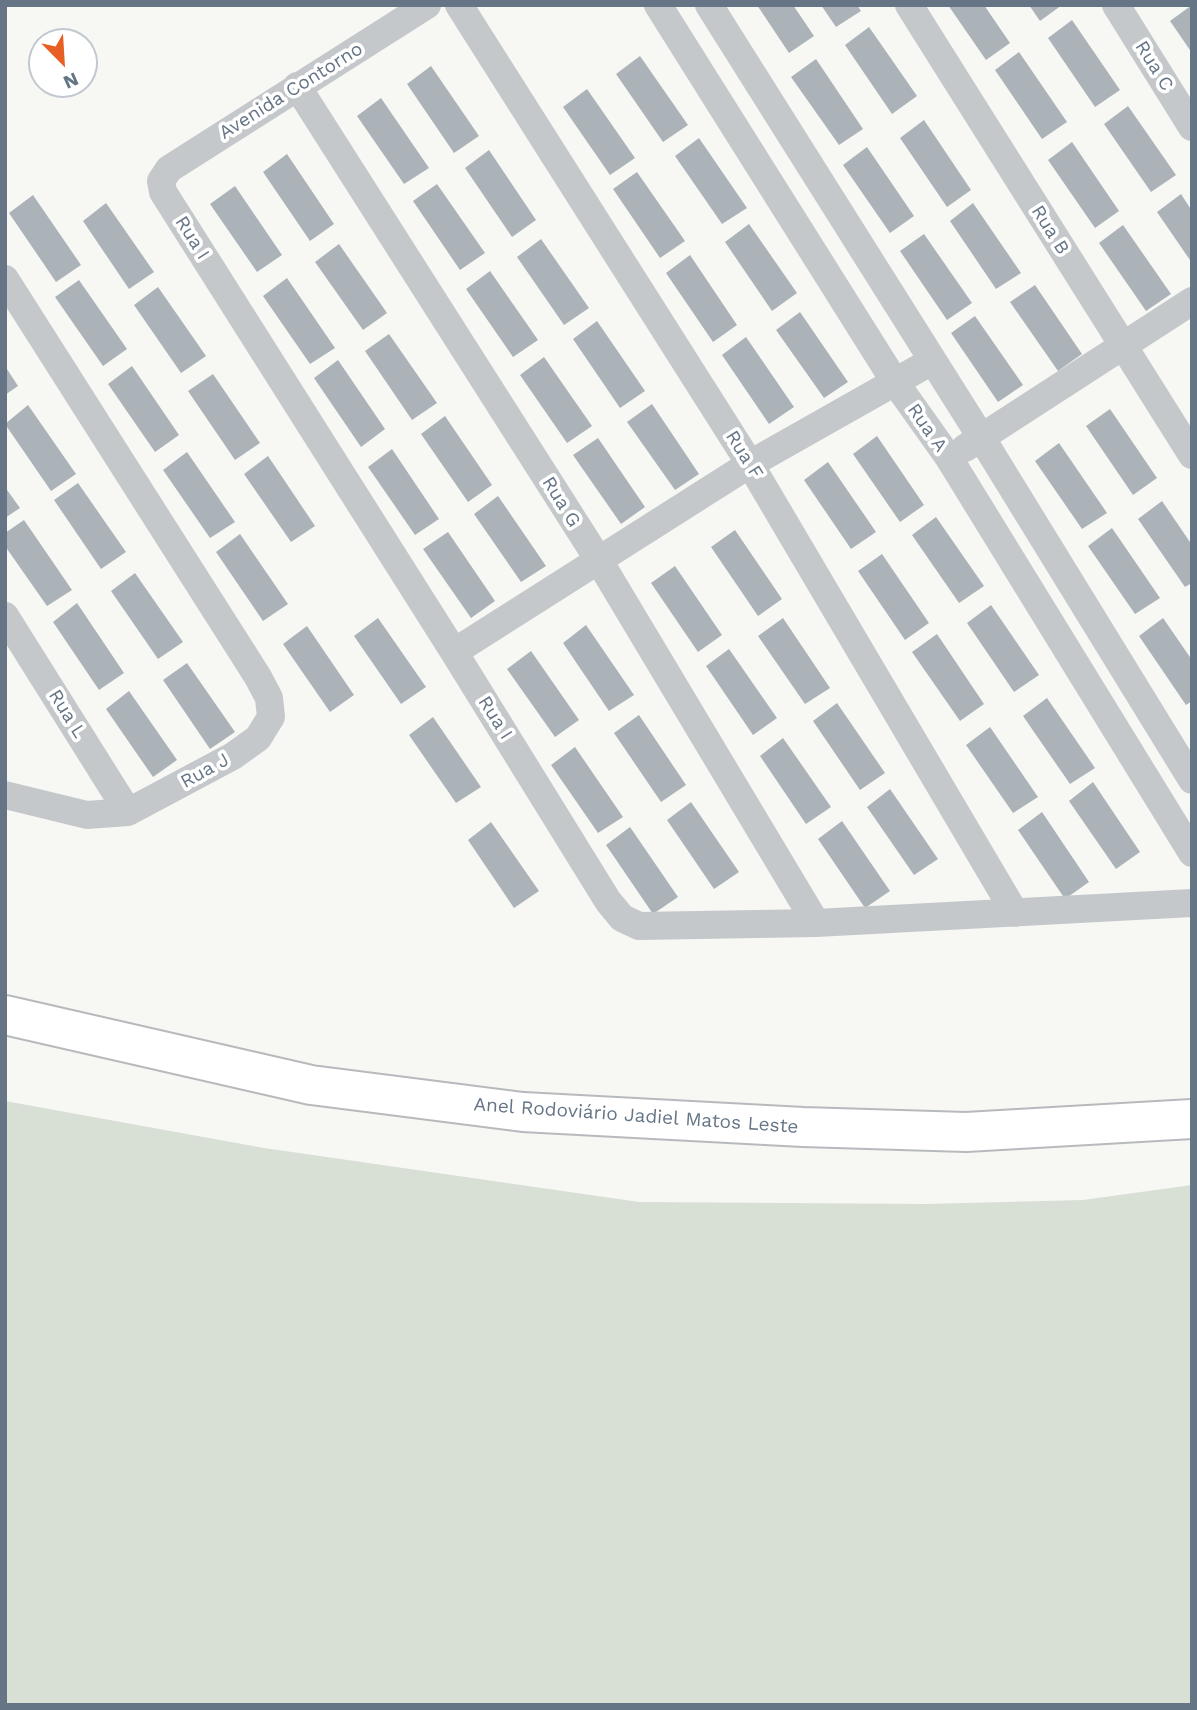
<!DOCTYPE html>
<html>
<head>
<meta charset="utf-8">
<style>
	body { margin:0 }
	#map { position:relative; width:1197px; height:1710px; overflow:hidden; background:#f7f7f4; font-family:"Work Sans",sans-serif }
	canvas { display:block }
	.frame { position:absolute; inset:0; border:7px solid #657586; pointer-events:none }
	.north { position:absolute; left:28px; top:28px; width:70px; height:70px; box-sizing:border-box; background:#fff; border:2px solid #c1c8cf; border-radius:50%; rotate:156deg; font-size:19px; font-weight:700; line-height:28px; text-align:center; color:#657586 }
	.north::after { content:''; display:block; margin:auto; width:24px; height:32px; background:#e95e22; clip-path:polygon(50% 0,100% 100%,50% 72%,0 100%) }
</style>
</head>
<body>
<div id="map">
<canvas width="1197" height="1710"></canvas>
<div class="frame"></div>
<div class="north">N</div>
</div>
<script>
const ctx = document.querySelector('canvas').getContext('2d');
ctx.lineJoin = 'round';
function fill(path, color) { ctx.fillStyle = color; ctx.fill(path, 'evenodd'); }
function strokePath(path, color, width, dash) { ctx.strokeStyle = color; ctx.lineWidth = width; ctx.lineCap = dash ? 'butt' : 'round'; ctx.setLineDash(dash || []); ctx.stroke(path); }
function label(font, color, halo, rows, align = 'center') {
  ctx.font = font + ' "Work Sans",sans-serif'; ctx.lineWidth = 7; ctx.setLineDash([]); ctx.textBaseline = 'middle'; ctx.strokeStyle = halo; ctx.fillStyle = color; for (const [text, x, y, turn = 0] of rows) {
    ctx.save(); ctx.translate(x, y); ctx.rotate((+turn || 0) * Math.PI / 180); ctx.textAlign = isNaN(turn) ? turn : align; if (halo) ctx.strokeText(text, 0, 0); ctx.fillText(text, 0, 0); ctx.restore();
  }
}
fill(new Path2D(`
	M 5,1101 L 264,1148 L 639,1202 L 927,1204 L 1083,1200 L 1192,1185 L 1192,1705 L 5,1705 Z`), '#d8dfd5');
fill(new Path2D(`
	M 757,5 L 793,5 L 814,36 L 789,53 Z
	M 821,5 L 857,5 L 861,11 L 836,27 Z
	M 948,5 L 984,5 L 1010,43 L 986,60 Z
	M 1029,5 L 1062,5 L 1040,21 Z
	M 1192,5 L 1192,53 L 1170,21 Z
	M 1072,20 L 1120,90 L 1095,107 L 1048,38 Z
	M 869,27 L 917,96 L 892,114 L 845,45 Z
	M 1019,52 L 1067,122 L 1042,139 L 995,70 Z
	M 640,56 L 688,125 L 663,142 L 616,74 Z
	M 816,59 L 863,129 L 839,145 L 791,77 Z
	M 431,66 L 479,136 L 454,153 L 407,84 Z
	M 587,89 L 635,158 L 610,175 L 563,107 Z
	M 381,98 L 429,168 L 404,184 L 357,116 Z
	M 1128,106 L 1176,175 L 1151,192 L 1104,124 Z
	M 924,120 L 971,190 L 947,207 L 900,138 Z
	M 699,138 L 747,208 L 722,224 L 675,156 Z
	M 1072,142 L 1119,211 L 1095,228 L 1048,160 Z
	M 867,147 L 914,216 L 890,233 L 843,165 Z
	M 489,150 L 536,220 L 512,237 L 465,168 Z
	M 287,154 L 334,224 L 310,241 L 263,172 Z
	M 637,172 L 685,241 L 660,258 L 613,189 Z
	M 437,184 L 485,253 L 460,270 L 413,201 Z
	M 235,186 L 282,255 L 257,272 L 210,204 Z
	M 1181,194 L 1192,211 L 1192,263 L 1157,212 Z
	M 33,195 L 81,265 L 56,282 L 9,213 Z
	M 106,203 L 154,272 L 129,289 L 83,221 Z
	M 973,203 L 1021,273 L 996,289 L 950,221 Z
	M 749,224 L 797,293 L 772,311 L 725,242 Z
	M 1123,225 L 1171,294 L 1146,311 L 1099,243 Z
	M 924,234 L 972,303 L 947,320 L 900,251 Z
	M 541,239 L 589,308 L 564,325 L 517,257 Z
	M 339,244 L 387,313 L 363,330 L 315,262 Z
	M 690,255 L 737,325 L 713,342 L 666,273 Z
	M 490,271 L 538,340 L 513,357 L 466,289 Z
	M 287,278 L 335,348 L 310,364 L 263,296 Z
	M 79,280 L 127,349 L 103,366 L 55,297 Z
	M 1035,285 L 1082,354 L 1058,371 L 1010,302 Z
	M 158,287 L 206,356 L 181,373 L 134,305 Z
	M 800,312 L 848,382 L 824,398 L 776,330 Z
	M 975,316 L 1023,385 L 998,402 L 951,333 Z
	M 597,321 L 645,391 L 620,408 L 573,339 Z
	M 389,334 L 437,403 L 412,420 L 365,351 Z
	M 746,337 L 794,407 L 769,424 L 722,355 Z
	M 544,357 L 592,426 L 567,443 L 520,375 Z
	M 338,360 L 385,429 L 361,447 L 314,378 Z
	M 5,366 L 18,386 L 5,395 Z
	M 132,366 L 179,435 L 155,452 L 108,384 Z
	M 213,374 L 260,443 L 235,460 L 188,391 Z
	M 652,404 L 699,474 L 675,490 L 627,422 Z
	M 28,405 L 76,474 L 51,491 L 5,424 Z
	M 1110,409 L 1157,478 L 1133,495 L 1086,426 Z
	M 445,416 L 492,485 L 468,502 L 421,434 Z
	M 877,436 L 924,505 L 900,522 L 853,454 Z
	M 598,438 L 645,507 L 621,524 L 573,455 Z
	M 1059,443 L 1107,513 L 1082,529 L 1035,461 Z
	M 392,449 L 439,519 L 415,535 L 368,467 Z
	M 187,452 L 235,522 L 210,538 L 163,470 Z
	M 268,456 L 315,526 L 291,542 L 244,474 Z
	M 828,462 L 876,532 L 851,549 L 804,480 Z
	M 78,483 L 126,552 L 101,569 L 54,500 Z
	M 5,487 L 20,508 L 5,518 Z
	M 498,496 L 546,566 L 521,582 L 474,514 Z
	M 1162,501 L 1192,545 L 1192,583 L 1185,587 L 1138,519 Z
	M 936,517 L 984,586 L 959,603 L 912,535 Z
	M 24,520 L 72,590 L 47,606 L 5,546 L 5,533 Z
	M 1112,528 L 1160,598 L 1135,614 L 1088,546 Z
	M 735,530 L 782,599 L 758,616 L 711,547 Z
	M 448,532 L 495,601 L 471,618 L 423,549 Z
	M 240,534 L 288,604 L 263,621 L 216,552 Z
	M 882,554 L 929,623 L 905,640 L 858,571 Z
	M 675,566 L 722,635 L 698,652 L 651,583 Z
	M 135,573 L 183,642 L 158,659 L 111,591 Z
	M 77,603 L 124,673 L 99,690 L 53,622 Z
	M 991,605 L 1039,675 L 1014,692 L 967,623 Z
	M 378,618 L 426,687 L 401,704 L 354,636 Z
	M 783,618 L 830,688 L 805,704 L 758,636 Z
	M 1163,618 L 1192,660 L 1192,701 L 1186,705 L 1139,636 Z
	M 586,625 L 634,695 L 609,711 L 563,643 Z
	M 307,626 L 354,695 L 330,712 L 283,644 Z
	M 937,634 L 984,704 L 960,721 L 912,652 Z
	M 729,649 L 777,718 L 753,735 L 706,666 Z
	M 531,651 L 579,720 L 555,737 L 507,669 Z
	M 187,663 L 235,732 L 210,749 L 163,680 Z
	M 129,691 L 177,760 L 153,777 L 106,709 Z
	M 1047,698 L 1095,768 L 1070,784 L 1023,716 Z
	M 837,703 L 885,773 L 860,790 L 813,721 Z
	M 639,715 L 686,785 L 661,802 L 614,733 Z
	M 433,717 L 481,787 L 456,803 L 409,735 Z
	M 990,727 L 1038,797 L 1013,813 L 966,745 Z
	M 783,738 L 831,807 L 806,824 L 760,756 Z
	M 575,747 L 623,817 L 598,833 L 551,765 Z
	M 1093,782 L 1140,852 L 1116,869 L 1069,801 Z
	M 890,789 L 938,859 L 914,875 L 867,807 Z
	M 691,802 L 739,872 L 714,889 L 667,820 Z
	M 1042,812 L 1089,882 L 1065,899 L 1018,830 Z
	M 842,821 L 890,891 L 865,908 L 818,839 Z
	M 491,822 L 539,891 L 514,908 L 468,840 Z
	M 630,827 L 678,897 L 653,914 L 606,845 Z`), '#abb3b9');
const highway = new Path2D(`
	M 5,1015 L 311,1085 L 523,1112 L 803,1127 L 966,1132 L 1192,1119`);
strokePath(highway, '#b7babd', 42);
strokePath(new Path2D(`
	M 427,5 L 169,169 L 161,181 L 163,192 L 454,652 L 608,901 L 622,918 L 639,926 L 816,923 L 1192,903
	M 459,5 L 750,464 L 1015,913
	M 658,5 L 895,382 L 949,458 L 1192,853
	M 709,5 L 981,437 L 1192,780
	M 909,5 L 1192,455
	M 1116,5 L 1192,127
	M 297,86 L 598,559 L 816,923
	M 5,279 L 258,677 L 269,698 L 271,717 L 258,738 L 233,756 L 128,812 L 87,815 L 5,795
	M 965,448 L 1192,301
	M 5,616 L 128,812
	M 454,652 L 750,464 L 932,361`), '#c4c8cb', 28);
strokePath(highway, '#fff', 38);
label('19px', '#657586', '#fff', [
	["Rua C",1154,66,58],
	["Avenida Contorno",291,91,-32],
	["Rua B",1050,230,58],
	["Rua I",192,238,58],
	["Rua A",927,428,55],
	["Rua F",744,455,58],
	["Rua G",561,502,58],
	["Rua L",67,714,58],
	["Rua I",495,718,58],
	["Rua J",205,771,-29],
	["Anel Rodoviário Jadiel Matos Leste",636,1116,4]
]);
</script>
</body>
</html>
